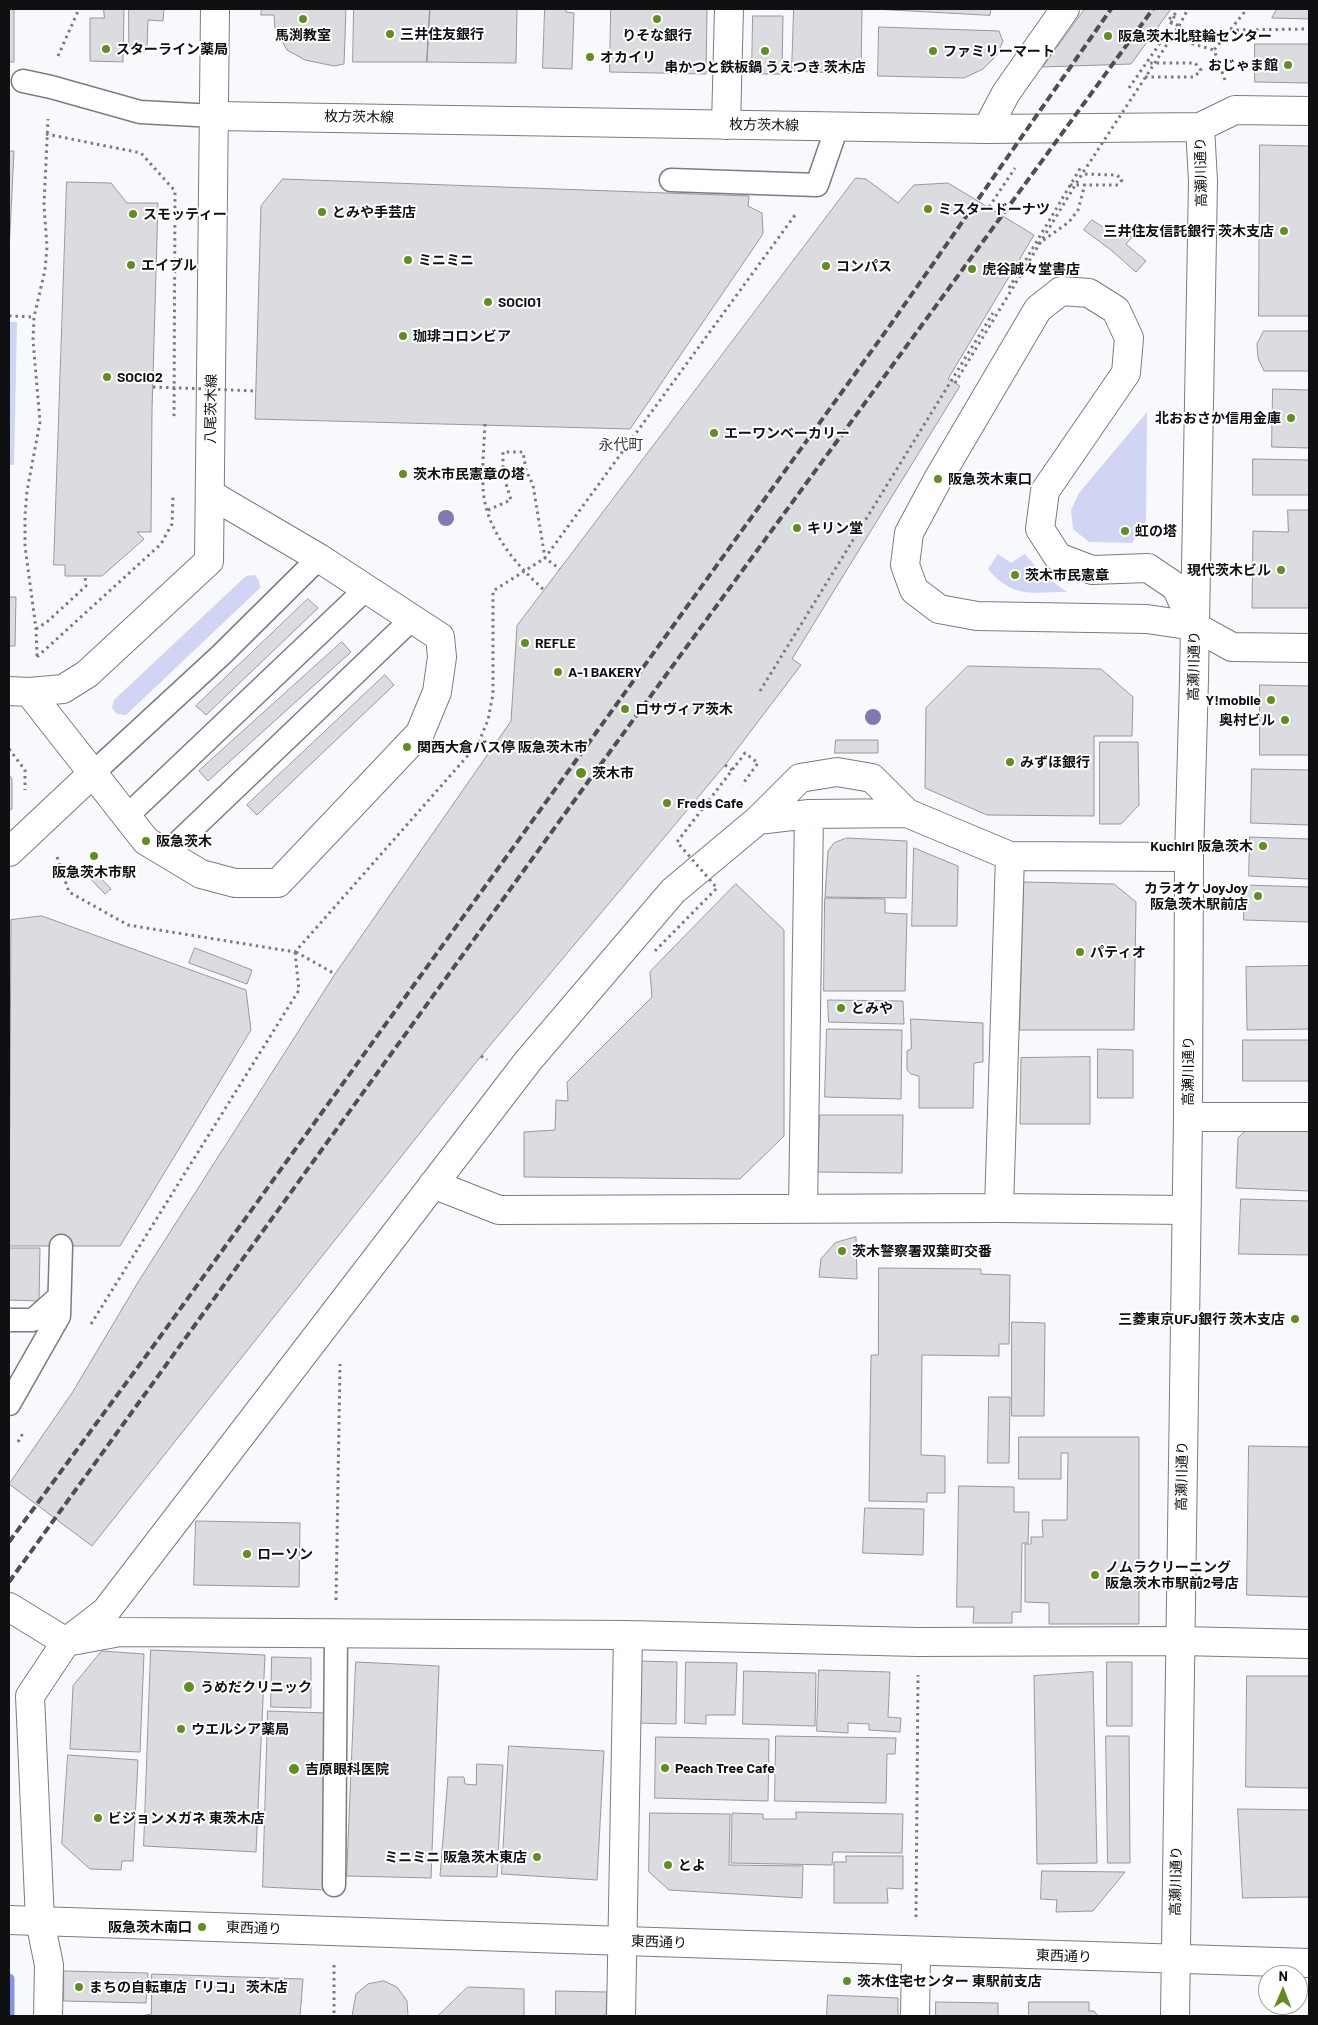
<!DOCTYPE html>
<html>
<head>
<meta charset="utf-8">
<style>
	body { margin:0 }
	#map { position:relative; width:1318px; height:2025px; overflow:hidden; background:#f8f9fd; font-family:Barlow,sans-serif }
	canvas { display:block }
	.frame { position:absolute; inset:0; border:10px solid #0f1011; pointer-events:none }
	.north { position:absolute; left:1258px; top:1965px; width:50px; height:50px; box-sizing:border-box; background:#fff; border:1px solid #9f9fa0; border-radius:50%; rotate:1deg; font-size:14px; font-weight:700; line-height:20px; text-align:center; color:#0f1011 }
	.north::after { content:''; display:block; margin:auto; width:18px; height:22px; background:#618e1f; clip-path:polygon(50% 0,100% 100%,50% 72%,0 100%) }
</style>
</head>
<body>
<div id="map">
<canvas width="1318" height="2025"></canvas>
<div class="frame"></div>
<div class="north">N</div>
</div>
<script>
const ctx = document.querySelector('canvas').getContext('2d');
ctx.lineJoin = 'round';
function fill(path, color) { ctx.fillStyle = color; ctx.fill(path, 'evenodd'); }
function strokePath(path, color, width, dash) { ctx.strokeStyle = color; ctx.lineWidth = width; ctx.lineCap = dash ? 'butt' : 'round'; ctx.setLineDash(dash || []); ctx.stroke(path); }
function label(font, color, halo, rows, align = 'center') {
  ctx.font = font + ' Barlow,"Noto Sans JP",sans-serif'; ctx.lineWidth = 4; ctx.setLineDash([]); ctx.textBaseline = 'middle'; ctx.strokeStyle = halo; ctx.fillStyle = color; for (const [text, x, y, turn = 0] of rows) {
    ctx.save(); ctx.translate(x, y); ctx.rotate((+turn || 0) * Math.PI / 180); ctx.textAlign = isNaN(turn) ? turn : align; if (halo) ctx.strokeText(text, 0, 0); ctx.fillText(text, 0, 0); ctx.restore();
  }
}
fill(new Path2D(`
	M 9,322 L 17,322 L 14,465 L 9,465 Z
	M 1147,412 L 1146,521 L 1132,543 L 1089,542 L 1073,529 L 1071,510 L 1079,493 Z
	M 998,554 L 1011,563 L 1025,554 L 1041,573 L 1067,592 C 1031,592 1013,599 988,569 Z
	M 255,575 L 259,581 L 260,588 L 126,715 L 117,714 L 112,708 L 114,700 L 246,576 Z`), '#cfd5f3');
strokePath(new Path2D(`
	M 9,2016 L 9,1979`), '#8992e3', 11);
const building = new Path2D(`
	M 9,9 L 14,9 L 14,62 L 9,62 Z
	M 104,9 L 124,9 L 123,62 L 90,61 L 90,18 L 104,18 Z
	M 129,9 L 164,9 L 163,21 L 148,20 L 147,48 L 142,52 L 133,50 L 129,45 Z
	M 262,9 L 346,9 L 344,64 L 334,66 L 305,60 L 287,50 L 275,28 L 274,15 L 261,15 Z
	M 354,9 L 430,9 L 427,62 L 353,62 Z
	M 430,9 L 517,9 L 516,63 L 427,62 Z
	M 545,9 L 566,9 L 566,12 L 574,13 L 572,69 L 543,68 Z
	M 611,9 L 707,9 L 706,74 L 610,72 Z
	M 794,9 L 862,9 L 861,74 L 792,71 Z
	M 874,9 L 991,9 L 990,15 Z
	M 1085,9 L 1171,9 L 1131,64 L 1043,67 Z
	M 1277,9 L 1309,9 L 1309,19 L 1272,18 Z
	M 753,16 L 783,16 L 782,74 L 752,74 Z
	M 879,27 L 999,31 L 1003,41 L 997,55 L 983,69 L 964,78 L 878,76 Z
	M 1255,44 L 1309,44 L 1309,83 L 1255,82 Z
	M 1260,145 L 1309,146 L 1309,316 L 1259,316 Z
	M 9,151 L 14,151 L 9,253 Z
	M 856,178 L 866,179 L 898,203 L 914,185 L 948,183 L 1034,235 L 948,379 L 960,386 L 792,659 L 801,665 L 725,765 L 481,1056 L 92,1546 L 9,1484 L 72,1393 L 140,1279 L 335,974 L 511,721 L 517,626 Z
	M 283,179 L 749,196 L 748,206 L 762,213 L 763,234 L 630,429 L 255,419 L 261,206 Z
	M 67,182 L 111,183 L 127,203 L 158,203 L 152,410 L 151,532 L 137,532 L 144,539 L 102,576 L 65,576 L 65,565 L 54,565 Z
	M 1092,220 L 1111,232 L 1117,226 L 1132,237 L 1126,244 L 1146,261 L 1136,272 L 1111,250 L 1084,230 Z
	M 1264,331 L 1309,331 L 1309,371 L 1264,371 L 1258,358 L 1257,344 Z
	M 1273,389 L 1309,390 L 1309,448 L 1272,447 Z
	M 1253,459 L 1309,460 L 1309,495 L 1253,495 Z
	M 1288,510 L 1309,510 L 1309,608 L 1252,608 L 1253,531 L 1288,532 Z
	M 9,597 L 16,597 L 15,646 L 9,646 Z
	M 308,599 L 318,608 L 206,715 L 196,706 Z
	M 342,642 L 351,652 L 208,781 L 199,771 Z
	M 968,666 L 1101,669 L 1133,697 L 1132,736 L 1094,736 L 1094,816 L 987,815 L 925,788 L 926,708 Z
	M 385,675 L 394,685 L 257,815 L 247,805 Z
	M 1260,685 L 1309,686 L 1309,755 L 1260,755 Z
	M 836,740 L 878,740 L 878,753 L 835,753 Z
	M 1100,742 L 1138,742 L 1139,805 L 1121,824 L 1100,824 Z
	M 1252,769 L 1309,770 L 1309,825 L 1251,823 Z
	M 9,775 L 12,779 L 12,809 L 9,811 Z
	M 1250,837 L 1309,839 L 1309,879 L 1249,876 Z
	M 847,838 L 907,841 L 906,898 L 825,897 L 828,851 L 834,843 Z
	M 914,848 L 958,866 L 957,926 L 912,926 Z
	M 89,865 L 111,889 L 105,894 L 83,871 Z
	M 1024,882 L 1114,884 L 1136,902 L 1134,1030 L 1020,1030 Z
	M 736,884 L 784,930 L 784,1136 L 740,1179 L 524,1177 L 524,1132 L 555,1130 L 556,1100 L 568,1101 L 567,1082 L 652,997 L 650,972 Z
	M 1244,885 L 1309,887 L 1309,922 L 1244,920 Z
	M 825,898 L 885,899 L 885,913 L 907,914 L 905,991 L 824,991 Z
	M 42,916 L 246,990 L 251,1030 L 120,1246 L 9,1246 L 11,920 Z
	M 195,948 L 252,970 L 247,984 L 189,963 Z
	M 1309,966 L 1309,1029 L 1247,1030 L 1246,967 Z
	M 828,1000 L 903,1001 L 904,1024 L 829,1022 Z
	M 911,1019 L 983,1023 L 983,1062 L 974,1063 L 973,1108 L 919,1108 L 919,1076 L 911,1074 L 907,1070 L 907,1051 L 911,1049 Z
	M 827,1029 L 902,1030 L 901,1099 L 825,1097 Z
	M 1243,1040 L 1309,1040 L 1309,1081 L 1243,1081 Z
	M 1098,1049 L 1133,1050 L 1133,1098 L 1098,1098 Z
	M 1090,1057 L 1090,1124 L 1020,1124 L 1021,1058 Z
	M 820,1115 L 903,1115 L 902,1173 L 818,1172 Z
	M 1247,1130 L 1309,1131 L 1309,1191 L 1236,1188 L 1238,1138 Z
	M 1241,1199 L 1309,1201 L 1309,1255 L 1239,1254 Z
	M 856,1237 L 857,1279 L 819,1277 L 821,1259 L 835,1243 Z
	M 9,1248 L 40,1248 L 39,1301 L 9,1300 Z
	M 879,1268 L 981,1269 L 981,1274 L 1010,1275 L 1009,1344 L 999,1344 L 999,1356 L 922,1355 L 921,1455 L 945,1456 L 945,1493 L 927,1493 L 927,1502 L 869,1501 L 871,1355 L 878,1355 Z
	M 1012,1322 L 1045,1323 L 1044,1416 L 1012,1416 Z
	M 989,1397 L 1010,1397 L 1009,1463 L 988,1463 Z
	M 1019,1437 L 1139,1437 L 1139,1624 L 1049,1624 L 1049,1603 L 1025,1602 L 1025,1544 L 1031,1544 L 1031,1537 L 1043,1537 L 1042,1520 L 1067,1520 L 1068,1453 L 1061,1453 L 1061,1479 L 1019,1479 Z
	M 1249,1446 L 1309,1447 L 1309,1597 L 1247,1595 Z
	M 959,1486 L 1014,1487 L 1014,1512 L 1029,1512 L 1028,1543 L 1022,1543 L 1021,1612 L 1012,1612 L 1012,1623 L 973,1623 L 974,1607 L 957,1607 Z
	M 865,1508 L 924,1509 L 923,1555 L 863,1553 Z
	M 196,1521 L 300,1523 L 299,1587 L 194,1585 Z
	M 151,1650 L 265,1655 L 256,1852 L 144,1846 Z
	M 102,1651 L 144,1654 L 140,1752 L 70,1749 L 73,1686 Z
	M 272,1657 L 311,1658 L 311,1708 L 271,1707 Z
	M 639,1661 L 677,1662 L 676,1724 L 638,1723 Z
	M 356,1662 L 439,1666 L 431,1878 L 347,1876 Z
	M 686,1662 L 737,1663 L 735,1715 L 706,1715 L 706,1724 L 685,1723 Z
	M 1107,1662 L 1132,1662 L 1132,1726 L 1107,1726 Z
	M 819,1670 L 890,1672 L 888,1717 L 901,1718 L 900,1732 L 869,1730 L 869,1724 L 848,1723 L 848,1733 L 817,1731 Z
	M 744,1671 L 816,1673 L 815,1726 L 743,1724 Z
	M 1093,1672 L 1097,1863 L 1037,1864 L 1034,1676 Z
	M 1247,1676 L 1309,1676 L 1309,1788 L 1246,1787 Z
	M 268,1711 L 328,1713 L 325,1890 L 263,1887 Z
	M 776,1736 L 896,1738 L 895,1754 L 887,1754 L 886,1803 L 775,1801 Z
	M 1106,1736 L 1129,1736 L 1130,1863 L 1108,1863 Z
	M 656,1737 L 769,1739 L 768,1801 L 655,1798 Z
	M 509,1746 L 604,1751 L 597,1880 L 502,1874 Z
	M 68,1755 L 138,1760 L 133,1861 L 122,1861 L 121,1870 L 90,1869 L 62,1844 Z
	M 477,1764 L 503,1765 L 497,1877 L 440,1876 L 448,1777 L 464,1777 L 465,1784 L 476,1785 Z
	M 1238,1809 L 1309,1810 L 1309,1897 L 1243,1898 Z
	M 796,1812 L 903,1814 L 902,1853 L 833,1852 L 832,1865 L 731,1863 L 732,1813 L 763,1814 L 763,1819 L 796,1819 Z
	M 650,1813 L 730,1814 L 729,1865 L 803,1866 L 802,1898 L 669,1890 L 649,1872 Z
	M 846,1856 L 903,1856 L 903,1889 L 887,1888 L 888,1903 L 834,1903 L 834,1862 L 846,1862 Z
	M 1042,1871 L 1125,1872 L 1093,1911 L 1056,1912 L 1057,1900 L 1041,1899 Z
	M 64,1971 L 148,1973 L 146,2003 L 64,2001 Z
	M 152,1974 L 303,1979 L 300,2016 L 141,2016 L 151,2014 Z
	M 384,1981 L 397,1987 L 407,2001 L 408,2016 L 352,2016 L 356,1994 L 368,1984 Z
	M 468,1987 L 524,1989 L 524,2016 L 438,2016 Z
	M 556,1991 L 607,1992 L 606,2016 L 556,2016 Z
	M 828,1995 L 898,1998 L 898,2016 L 827,2016 Z
	M 936,2002 L 998,2003 L 998,2016 L 936,2016 Z
	M 1029,2002 L 1089,2002 L 1089,2011 L 1094,2011 L 1098,2016 L 1029,2016 Z`);
fill(building, '#dbdce0');
strokePath(building, '#97989c', 1);
const lane = new Path2D(`
	M 23,81 L 51,87 L 140,112 L 215,116
	M 671,180 L 817,185 L 837,127
	M 92,774 L 221,655 L 319,558
	M 127,816 L 367,588
	M 167,853 L 413,618
	M 9,1320 L 33,1320 L 59,1297
	M 9,1404 L 59,1316 L 61,1246
	M 334,1885 L 336,1634`);
const street = new Path2D(`
	M 726,125 L 729,9
	M 1194,626 L 1176,587 L 1148,568 L 1092,570 L 1058,557 L 1040,529 L 1045,491 L 1126,373 L 1129,338 L 1116,310 L 1089,293 L 1061,291 L 1038,309 L 938,479 L 909,533 L 905,565 L 914,590 L 939,609 L 977,616 L 1147,619 L 1194,626 L 1232,647 L 1309,648
	M 29,692 L 146,841 L 201,874 L 235,883 L 278,883 L 420,733 L 437,692 L 442,657 L 440,637 L 319,558 L 210,494
	M 758,820 L 800,778 L 837,772 L 872,778 L 907,813
	M 9,852 L 92,774
	M 1188,1117 L 1309,1117
	M 433,1184 L 499,1210 L 999,1208 L 1186,1210
	M 999,1208 L 1010,856
	M 803,1209 L 809,814
	M 9,1607 L 66,1642 L 120,1632 L 628,1635 L 918,1642 L 1180,1641 L 1309,1644
	M 48,2016 L 49,1965 L 40,1921 L 30,1696 L 66,1642 L 106,1611 L 528,1061 L 673,891 L 758,820 L 809,814 L 907,813 L 1010,856 L 1189,857
	M 621,2016 L 628,1635
	M 915,2016 L 916,1952`);
const secondary = new Path2D(`
	M 215,116 L 987,129 L 1200,127 L 1235,110 L 1309,111
	M 987,129 L 1006,93 L 1065,9
	M 9,1920 C 442,1934 876,1951 1309,1963
	M 1175,2016 L 1188,1117 L 1189,857 L 1194,679 L 1203,181 L 1200,127`);
const primary = new Path2D(`
	M 9,691 L 29,692 L 63,689 L 87,674 L 209,561 L 215,9`);
strokePath(lane, '#7b7c80', 25);
strokePath(street, '#7b7c80', 30);
strokePath(secondary, '#7b7c80', 30);
strokePath(primary, '#7b7c80', 30);
strokePath(new Path2D(`
	M 1179,26 L 1188,9
	M 1230,30 L 1309,29
	M 1165,36 L 1176,13
	M 58,56 L 79,9
	M 1145,77 L 1194,77 L 1201,70 L 1195,63 L 1146,63
	M 1225,80 L 1214,50 L 1247,9
	M 1129,88 L 1165,36 L 1214,50
	M 46,134 L 141,153 L 175,191 L 174,420
	M 1070,185 L 1118,185 L 1122,180 L 1117,175 L 1082,174
	M 989,207 L 1015,168
	M 1038,244 L 1069,222 L 1078,210 L 1085,184
	M 1009,288 L 1081,167
	M 9,316 L 34,317
	M 488,510 L 511,500 L 503,474 L 503,452 L 523,452 L 526,470 L 533,485 L 545,558 L 560,569
	M 36,629 L 48,621 L 86,586 L 85,576
	M 37,656 L 36,629 L 25,546 L 25,515 L 27,491 L 40,422 L 33,340 L 34,317 L 45,270 L 47,247 L 44,205 L 48,119
	M 37,657 L 161,544 L 172,524 L 173,496
	M 760,691 L 993,313
	M 9,749 L 25,770 L 25,790
	M 725,765 L 732,770
	M 736,765 L 745,753 L 758,763 L 742,785
	M 57,857 L 69,892 L 128,925 L 295,952 L 478,744 L 488,720 L 493,694 L 493,591 L 545,558 L 795,215
	M 296,952 L 335,974
	M 481,1056 L 487,1060
	M 91,1324 L 299,990 L 295,952
	M 18,1442 L 23,1433
	M 336,1600 L 340,1364
	M 916,1917 L 918,1675
	M 334,1965 L 334,2016`), '#7a7b7d', 3, [2.5, 4]);
strokePath(lane, '#fff', 22);
strokePath(street, '#fff', 28);
strokePath(secondary, '#fff', 28);
strokePath(primary, '#fff', 28);
strokePath(new Path2D(`
	M 9,1542 L 157,1341 L 891,324 L 1111,9
	M 9,1582 L 590,779 L 1153,9`), '#4e4f51', 4, [8, 4]);
strokePath(new Path2D(`
	M 955,383 L 1082,174 L 1179,26 L 1168,20 L 1176,13
	M 153,387 L 256,391
	M 485,424 C 484,445 482,466 483,486 C 484,528 515,564 544,590
	M 655,951 L 717,888 L 677,842 L 736,765`), '#7a7b7d', 3, [2.5, 4]);
ctx.fillStyle = '#817ab0';
for (const [x, y] of [
	[446,518],
	[873,717]
]) { ctx.beginPath(); ctx.arc(x, y, 8, 0, 2 * Math.PI); ctx.fill(); }
for (const [x, y, r, color] of [
	[303,19,5,"#618e1f"],
	[657,19,5,"#618e1f"],
	[390,34,5,"#618e1f"],
	[1108,36,5,"#618e1f"],
	[106,49,5,"#618e1f"],
	[765,51,5,"#618e1f"],
	[933,51,5,"#618e1f"],
	[590,57,5,"#618e1f"],
	[1288,65,5,"#618e1f"],
	[928,209,5,"#618e1f"],
	[322,212,5,"#618e1f"],
	[133,214,5,"#618e1f"],
	[1284,231,5,"#618e1f"],
	[408,260,5,"#618e1f"],
	[131,265,5,"#618e1f"],
	[826,266,5,"#618e1f"],
	[972,269,5,"#618e1f"],
	[488,302,5,"#618e1f"],
	[403,336,5,"#618e1f"],
	[107,377,5,"#618e1f"],
	[1291,418,5,"#618e1f"],
	[714,433,5,"#618e1f"],
	[403,474,5,"#618e1f"],
	[938,479,5,"#618e1f"],
	[797,528,5,"#618e1f"],
	[1125,531,5,"#618e1f"],
	[1281,570,5,"#618e1f"],
	[1015,575,5,"#618e1f"],
	[525,643,5,"#618e1f"],
	[558,672,5,"#618e1f"],
	[1271,700,5,"#618e1f"],
	[625,709,5,"#618e1f"],
	[1285,720,5,"#618e1f"],
	[407,747,5,"#618e1f"],
	[1010,762,5,"#618e1f"],
	[581,773,6,"#618e1f"],
	[667,803,5,"#618e1f"],
	[146,841,5,"#618e1f"],
	[1263,846,5,"#618e1f"],
	[94,856,5,"#618e1f"],
	[1258,896,5,"#618e1f"],
	[1080,952,5,"#618e1f"],
	[841,1008,5,"#618e1f"],
	[842,1251,5,"#618e1f"],
	[1295,1319,5,"#618e1f"],
	[247,1554,5,"#618e1f"],
	[1095,1575,5,"#618e1f"],
	[189,1687,6,"#618e1f"],
	[181,1729,5,"#618e1f"],
	[665,1768,5,"#618e1f"],
	[294,1769,6,"#618e1f"],
	[98,1818,5,"#618e1f"],
	[537,1857,5,"#618e1f"],
	[668,1865,5,"#618e1f"],
	[202,1927,5,"#618e1f"],
	[847,1981,5,"#618e1f"],
	[79,1987,5,"#618e1f"]
]) { const dot = new Path2D(); dot.arc(x, y, r, 0, 2 * Math.PI); ctx.fillStyle = color; ctx.fill(dot); strokePath(dot, '#fff', 2); }
label('bold 14px', '#0f1011', '#fff', [
	["三井住友銀行",400,34],
	["馬渕教室",303,35,"center"],
	["りそな銀行",657,35,"center"],
	["阪急茨木北駐輪センター",1118,36],
	["スターライン薬局",116,49],
	["ファミリーマート",943,51],
	["オカイリ",600,57],
	["おじゃま館",1278,65,"right"],
	["串かつと鉄板鍋 うえつき 茨木店",765,67,"center"],
	["ミスタードーナツ",938,209],
	["とみや手芸店",332,212],
	["スモッティー",143,214],
	["三井住友信託銀行 茨木支店",1274,231,"right"],
	["ミニミニ",418,260],
	["エイブル",141,265],
	["コンパス",836,266],
	["虎谷誠々堂書店",982,269],
	["SOCIO1",498,302],
	["珈琲コロンビア",413,336],
	["SOCIO2",117,377],
	["北おおさか信用金庫",1281,418,"right"],
	["エーワンベーカリー",724,433],
	["茨木市民憲章の塔",413,474],
	["阪急茨木東口",948,479],
	["キリン堂",807,528],
	["虹の塔",1135,531],
	["現代茨木ビル",1271,570,"right"],
	["茨木市民憲章",1025,575],
	["REFLE",535,643],
	["A-1 BAKERY",568,672],
	["Y!mobile",1261,700,"right"],
	["ロサヴィア茨木",635,709],
	["奥村ビル",1275,720,"right"],
	["関西大倉バス停 阪急茨木市",417,747],
	["みずほ銀行",1020,762],
	["茨木市",592,773],
	["Freds Cafe",677,803],
	["阪急茨木",156,841],
	["Kuchiri 阪急茨木",1253,846,"right"],
	["阪急茨木市駅",94,872,"center"],
	["カラオケ JoyJoy",1248,888,"right"],
	["阪急茨木駅前店",1248,904,"right"],
	["パティオ",1090,952],
	["とみや",851,1008],
	["茨木警察署双葉町交番",852,1251],
	["三菱東京UFJ銀行 茨木支店",1285,1319,"right"],
	["ローソン",257,1554],
	["ノムラクリーニング",1105,1567],
	["阪急茨木市駅前2号店",1105,1583],
	["うめだクリニック",200,1687],
	["ウエルシア薬局",191,1729],
	["Peach Tree Cafe",675,1768],
	["吉原眼科医院",305,1769],
	["ビジョンメガネ 東茨木店",108,1818],
	["ミニミニ 阪急茨木東店",527,1857,"right"],
	["とよ",678,1865],
	["阪急茨木南口",192,1927,"right"],
	["茨木住宅センター 東駅前支店",857,1981],
	["まちの自転車店「リコ」 茨木店",89,1987]
], 'left');
label('14px', '#0f1011', '#fff', [
	["枚方茨木線",359,117,1],
	["枚方茨木線",764,125,1],
	["高瀬川通り",1201,172,-91],
	["八尾茨木線",211,409,-89],
	["高瀬川通り",1194,666,-89],
	["高瀬川通り",1188,1071,-90],
	["高瀬川通り",1182,1476,-89],
	["高瀬川通り",1176,1881,-89],
	["東西通り",254,1928,2],
	["東西通り",659,1942,2],
	["東西通り",1064,1956,2]
]);
label('15px', '#393a3d', '#fff', [
	["永代町",621,445]
]);
</script>
</body>
</html>
